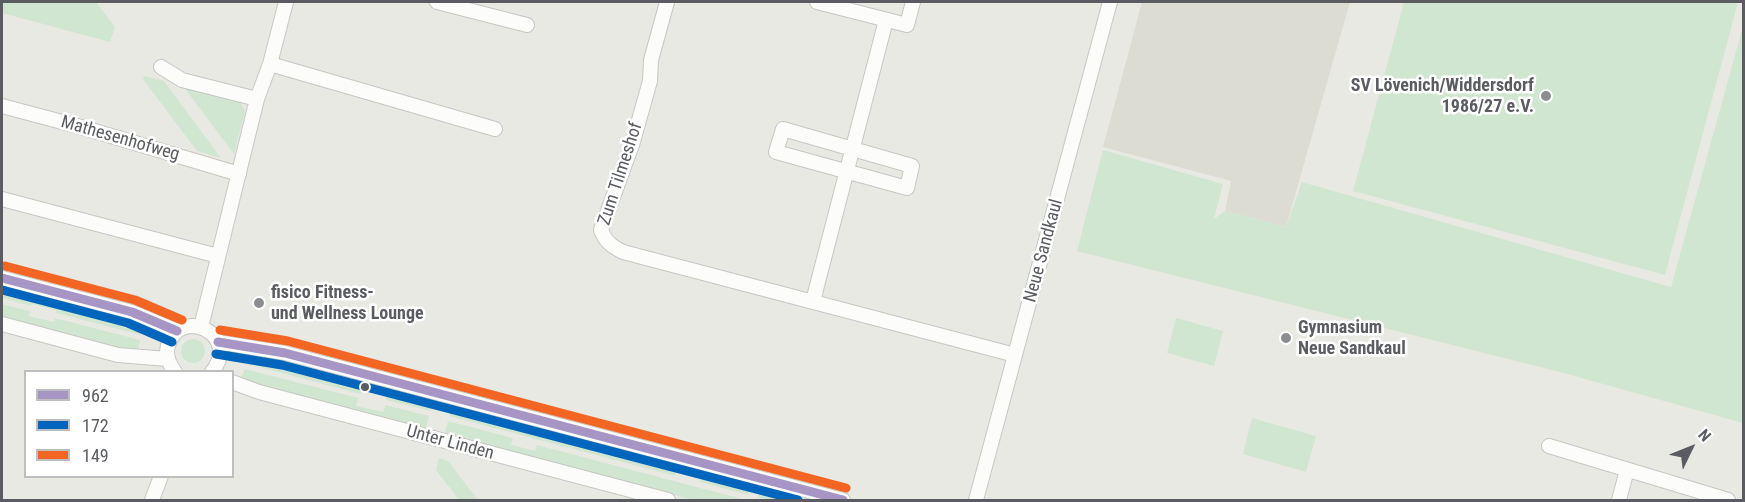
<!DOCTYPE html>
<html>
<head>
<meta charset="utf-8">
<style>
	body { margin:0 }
	#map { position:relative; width:1745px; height:502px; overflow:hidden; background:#e9e9e4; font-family:"Roboto Condensed",sans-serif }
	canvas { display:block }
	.frame { position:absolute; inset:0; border:3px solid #5a5c61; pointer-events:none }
	.legend { position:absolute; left:24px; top:370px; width:210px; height:108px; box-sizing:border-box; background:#fff; border:2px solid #bdbec0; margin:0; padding:8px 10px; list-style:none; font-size:18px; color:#5a5c61 }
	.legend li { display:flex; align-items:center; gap:12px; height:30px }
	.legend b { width:30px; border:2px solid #bdbec0 }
	.north { position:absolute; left:1661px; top:418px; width:60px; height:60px; -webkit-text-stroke:4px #fff; paint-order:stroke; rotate:47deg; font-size:16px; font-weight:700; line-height:24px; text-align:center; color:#5a5c61 }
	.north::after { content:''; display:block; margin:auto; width:21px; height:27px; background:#5a5c61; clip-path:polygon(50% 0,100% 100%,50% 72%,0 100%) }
</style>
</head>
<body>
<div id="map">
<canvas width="1745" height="502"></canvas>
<div class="frame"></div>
<ul class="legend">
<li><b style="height:8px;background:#a795c6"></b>962</li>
<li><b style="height:8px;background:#0065bd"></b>172</li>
<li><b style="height:8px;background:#f26522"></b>149</li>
</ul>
<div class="north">N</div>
</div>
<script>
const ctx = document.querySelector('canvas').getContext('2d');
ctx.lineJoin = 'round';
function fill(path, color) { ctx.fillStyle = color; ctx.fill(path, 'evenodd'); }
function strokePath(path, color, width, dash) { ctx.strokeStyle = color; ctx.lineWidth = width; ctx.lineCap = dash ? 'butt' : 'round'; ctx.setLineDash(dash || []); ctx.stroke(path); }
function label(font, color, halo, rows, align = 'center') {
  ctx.font = font + ' "Roboto Condensed",sans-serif'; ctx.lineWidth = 5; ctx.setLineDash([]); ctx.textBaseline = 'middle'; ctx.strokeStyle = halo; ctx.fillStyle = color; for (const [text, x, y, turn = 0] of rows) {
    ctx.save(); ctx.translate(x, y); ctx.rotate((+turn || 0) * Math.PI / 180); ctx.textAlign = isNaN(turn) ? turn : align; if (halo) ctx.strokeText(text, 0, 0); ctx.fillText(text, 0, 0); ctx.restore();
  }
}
fill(new Path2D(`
	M 1142,2 L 1350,2 L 1286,227 L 1225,211 L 1231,181 L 1103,147 Z`), '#dddcd3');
fill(new Path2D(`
	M 2,2 L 96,2 L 115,27 L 110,42 L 2,13 Z
	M 1404,2 L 1738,2 L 1665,275 L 1353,191 Z
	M 1743,26 L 1743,423 L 1560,372 L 1077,251 L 1103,150 L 1223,184 L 1214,219 L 1225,211 L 1286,227 L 1302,182 L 1671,287 Z
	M 144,76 L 164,81 L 221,158 L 197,151 L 143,79 Z
	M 183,86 L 240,101 L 245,111 L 234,154 Z
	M 2,283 L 123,315 L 145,325 L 141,335 L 56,313 L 56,310 L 32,304 L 31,306 L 2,298 Z
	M 2,304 L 30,311 L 29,316 L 54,322 L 55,318 L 140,340 L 138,351 L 112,347 L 2,318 Z
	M 1176,318 L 1223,331 L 1214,366 L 1167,353 Z
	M181 351a12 12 0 1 1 24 0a12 12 0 1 1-24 0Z
	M 247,351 L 260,351 L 436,398 L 431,411 L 386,400 L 388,392 L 363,386 L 360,394 L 248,364 Z
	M 245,369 L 358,398 L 356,406 L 383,412 L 386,405 L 429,416 L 425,431 L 253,383 L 241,378 Z
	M 454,402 L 751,481 L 748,495 L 700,482 L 701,477 L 676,470 L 675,476 L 449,416 Z
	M 1252,418 L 1316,436 L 1306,472 L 1243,454 Z
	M 448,421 L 513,438 L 511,445 L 535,451 L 537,445 L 746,500 L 693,500 L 444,435 Z
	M 439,458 L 448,461 L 478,500 L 459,500 L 436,470 Z
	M 762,484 L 824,500 L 769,500 L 758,498 Z`), '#d1e6d1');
const minor = new Path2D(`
	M 437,2 L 527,25
	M 667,2 L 651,60 L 650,81 L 632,145 L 601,230 C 606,242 611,246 623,252 L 1015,355
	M 817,2 L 907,25 L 913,2
	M 270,64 L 495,129
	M 161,67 L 182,80 L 257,99
	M 2,106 L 81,127 L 239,174
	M 783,129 L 912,166 L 907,188 L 776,152 Z
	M 2,199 L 218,256
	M 2,278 L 132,312 L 177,331
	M 813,301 L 886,20
	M 2,324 L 118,355 L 168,359
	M 201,327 L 257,99 L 270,64 L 286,2
	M 218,342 L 285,353 L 843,500
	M 175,372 C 169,364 165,356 168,346 C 179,305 242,334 212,372
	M 232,382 L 259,392 L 668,500
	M 1549,446 L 1728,500
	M 152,500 L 161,476
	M 976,500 L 1110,2
	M 1619,500 L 1627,470`);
strokePath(minor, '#c6c6c4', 16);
strokePath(minor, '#fcfcfb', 14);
strokePath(new Path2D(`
	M 2,278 L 132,312 L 177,331
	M 218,342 L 285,353 L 843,500`), '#a795c6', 9);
strokePath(new Path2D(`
	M 2,290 L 128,323 L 172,342
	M 216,354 L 282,365 L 798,500`), '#0065bd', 9);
strokePath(new Path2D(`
	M 5,266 L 135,300 L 182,320
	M 220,330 L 288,341 L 846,488`), '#f26522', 9);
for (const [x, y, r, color] of [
	[1546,96,6,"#8c8d8f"],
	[259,303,6,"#8c8d8f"],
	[1286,338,6,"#8c8d8f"],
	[365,387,5,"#5a5c61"]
]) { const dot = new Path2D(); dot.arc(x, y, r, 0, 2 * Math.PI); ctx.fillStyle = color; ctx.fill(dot); strokePath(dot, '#fff', 2); }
label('bold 18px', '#5a5c61', '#fff', [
	["SV Lövenich/Widdersdorf",1534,86,"right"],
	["1986/27 e.V.",1534,107,"right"],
	["fisico Fitness-",271,293],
	["und Wellness Lounge",271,314],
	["Gymnasium",1298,328],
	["Neue Sandkaul",1298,349]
], 'left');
label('18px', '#5a5c61', '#fff', [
	["Mathesenhofweg",120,139,16],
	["Zum Tilmeshof",621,174,-72],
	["Neue Sandkaul",1044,251,-75],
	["Unter Linden",450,443,15]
]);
</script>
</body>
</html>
